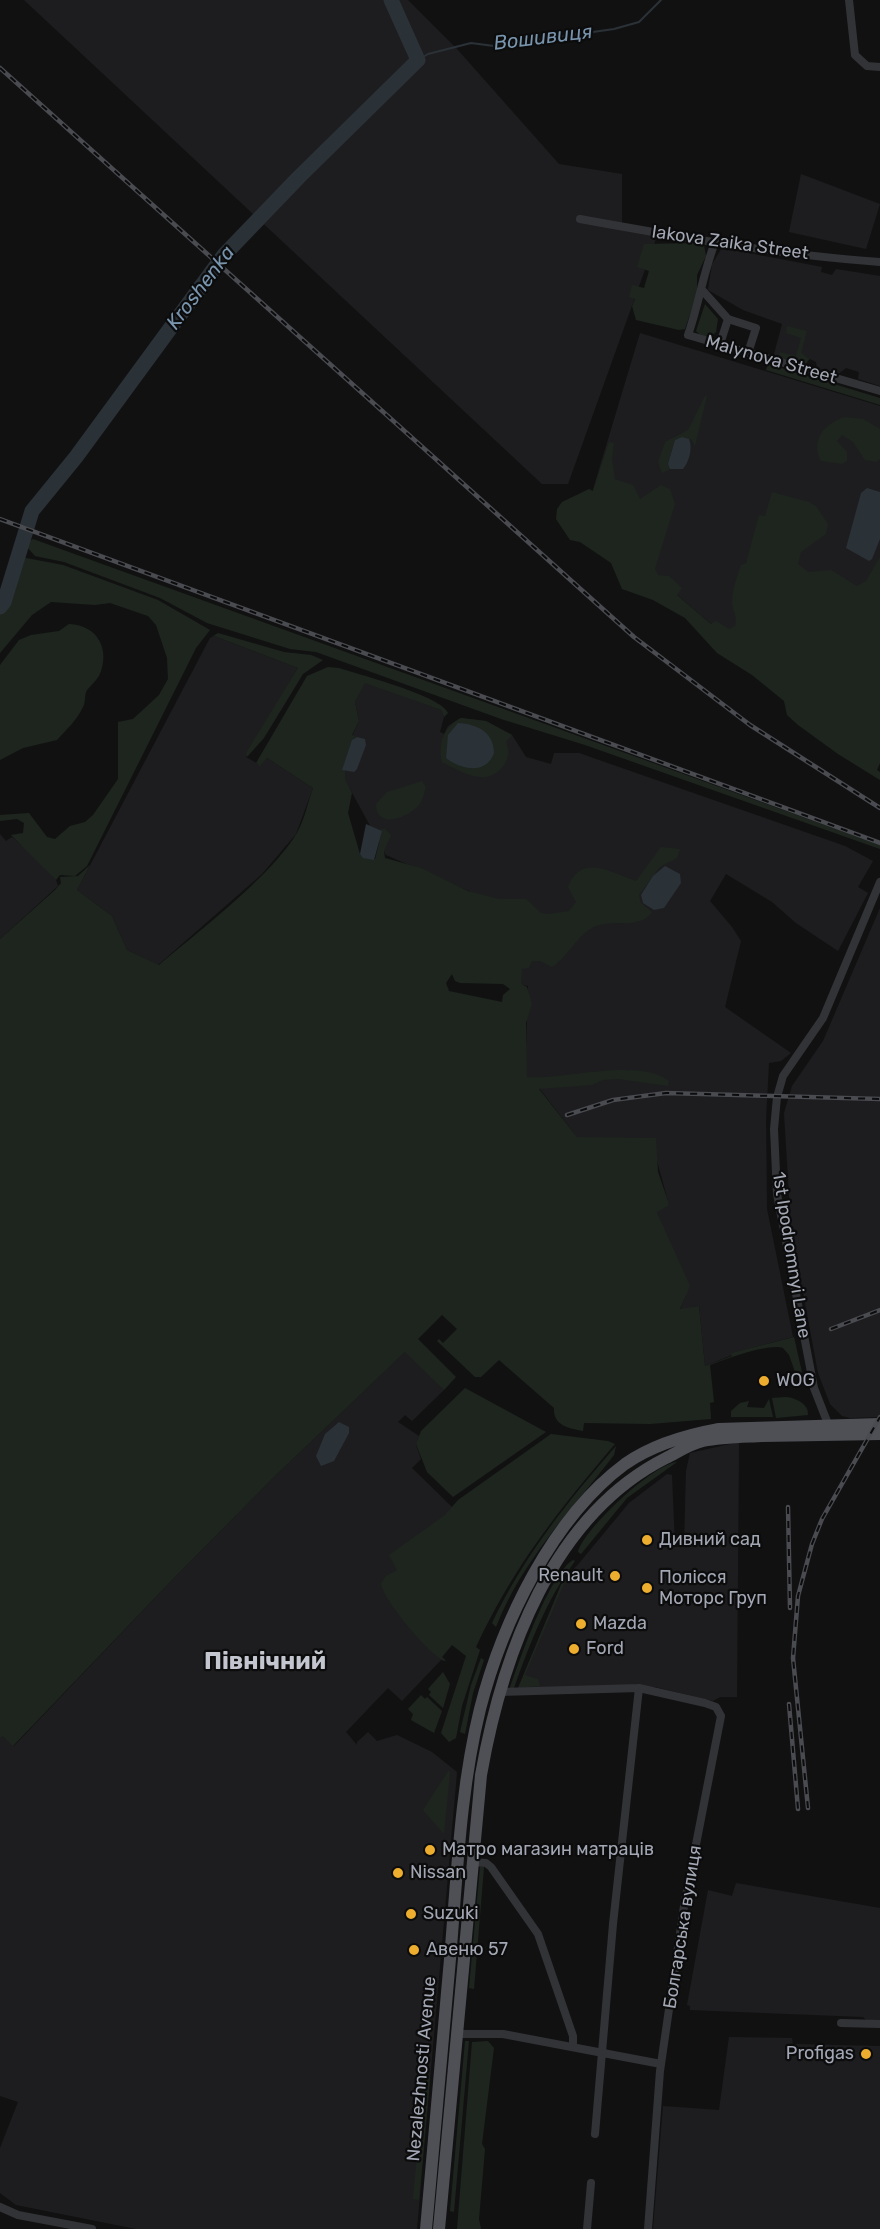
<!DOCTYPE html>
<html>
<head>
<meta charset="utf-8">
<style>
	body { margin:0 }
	canvas { display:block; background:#111112 }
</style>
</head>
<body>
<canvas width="880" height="2229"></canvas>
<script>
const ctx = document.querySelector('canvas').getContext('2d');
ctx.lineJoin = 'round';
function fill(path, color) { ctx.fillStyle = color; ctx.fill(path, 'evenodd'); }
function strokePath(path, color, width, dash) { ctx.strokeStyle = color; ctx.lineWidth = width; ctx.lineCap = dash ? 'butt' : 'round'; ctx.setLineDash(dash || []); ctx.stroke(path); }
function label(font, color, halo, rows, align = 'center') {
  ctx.font = font + ' Rubik,sans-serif'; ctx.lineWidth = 4.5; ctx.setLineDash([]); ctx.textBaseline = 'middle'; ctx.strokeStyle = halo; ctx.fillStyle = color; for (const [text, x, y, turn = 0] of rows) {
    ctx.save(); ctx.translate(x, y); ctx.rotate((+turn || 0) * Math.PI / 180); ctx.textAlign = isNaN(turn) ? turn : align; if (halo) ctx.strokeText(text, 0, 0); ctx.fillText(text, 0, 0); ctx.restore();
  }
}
fill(new Path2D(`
	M 24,0 L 408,0 L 457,49 L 559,164 L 622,174 L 622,228 L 657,236 L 568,484 L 542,484 Z
	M 801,174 L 880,204 L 866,249 L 789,232 Z
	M 722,248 L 822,267 L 821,272 L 832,275 L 836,269 L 880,276 L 880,386 L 858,379 L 859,372 L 846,368 L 837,375 L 817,368 L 816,362 L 810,359 L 804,364 L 778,358 L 774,354 L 782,324 L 743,310 L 708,290 L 712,264 Z
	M 640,333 L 880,406 L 880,569 L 871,594 L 724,635 L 585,516 Z
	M 214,636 L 298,668 L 246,757 L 260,765 L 267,758 L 313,788 L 296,834 L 262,874 L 158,965 L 127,950 L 112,916 L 77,890 L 210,638 Z
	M 365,682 L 441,710 L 444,717 L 440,732 L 444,734 L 448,726 L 461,718 L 486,721 L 512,735 L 526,757 L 551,764 L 554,753 L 579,753 L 845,846 L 873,861 L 858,887 L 868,893 L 838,951 L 796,923 L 772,902 L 726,874 L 710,901 L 732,927 L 741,941 L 725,1007 L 791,1053 L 781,1061 L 769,1063 L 766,1118 L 767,1209 L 793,1337 L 732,1353 L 732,1355 L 705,1366 L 699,1306 L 680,1310 L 689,1286 L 657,1212 L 668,1201 L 656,1157 L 577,1137 L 539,1088 L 525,1083 L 528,986 L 521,985 L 487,899 L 386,855 L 338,767 L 359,721 L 355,702 Z
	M 0,834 L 6,841 L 12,837 L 32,854 L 56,880 L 58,886 L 0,939 Z
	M 880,908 L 880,1417 L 850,1418 L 842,1416 L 830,1404 L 818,1373 L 791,1227 L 784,1113 L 792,1086 L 823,1041 Z
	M 406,1351 L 444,1390 L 412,1421 L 405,1415 L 398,1422 L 419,1436 L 416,1445 L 421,1459 L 412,1468 L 452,1507 L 551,1434 L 607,1444 L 442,1657 L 446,1661 L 441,1660 L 402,1701 L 388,1688 L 346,1732 L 357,1745 L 357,1742 L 368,1732 L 377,1741 L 397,1735 L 432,1752 L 457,1772 L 417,2229 L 136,2229 L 16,2205 L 0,2193 L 0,2148 L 18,2102 L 0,2096 L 0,1738 L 3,1735 L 14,1746 L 173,1579 L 275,1476 Z
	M 739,1442 L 737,1697 L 720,1697 L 713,1701 L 655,1687 L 518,1688 L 561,1585 L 629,1503 L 667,1474 L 672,1475 L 675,1547 L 684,1547 L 686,1471 L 690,1453 Z
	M 736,1883 L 880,1908 L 880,2021 L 867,2021 L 863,2017 L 690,2010 L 690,2006 L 687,2005 L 708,1890 L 732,1896 Z
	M 729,2037 L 792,2038 L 793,2044 L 880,2046 L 880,2229 L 653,2229 L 663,2106 L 719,2110 Z`), '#1d1d1f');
fill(new Path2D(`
	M 696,243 L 704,245 L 706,256 L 697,275 L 697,294 L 685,329 L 679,330 L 636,320 L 632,306 L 635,299 L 629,297 L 632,285 L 644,288 L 649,271 L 637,267 L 644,244 Z
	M 705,304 L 718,319 L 716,332 C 710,338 701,338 696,331 Z
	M 787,326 L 807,331 L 801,353 L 809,359 L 806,364 L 778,358 L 780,352 L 796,356 L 801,338 L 786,333 Z
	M 768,364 L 880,398 L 880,405 L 766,370 Z
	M 705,396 L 707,396 L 695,446 L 692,440 L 682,437 L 675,440 L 668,464 L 670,469 L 662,473 L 658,462 L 665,442 L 688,430 Z
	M 845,417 L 863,419 L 880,429 L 880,459 L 876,462 L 865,460 L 853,442 L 842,435 L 837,441 L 847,452 L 847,461 L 842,464 L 821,461 C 810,440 825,423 845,417 Z
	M 609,442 L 614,443 L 612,459 L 615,479 L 633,485 L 640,499 L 661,485 L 670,489 L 675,504 L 655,569 L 658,575 L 669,576 L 682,588 L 677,595 L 711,624 L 716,621 L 729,629 L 735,626 C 738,617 733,612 732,603 C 732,590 737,577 741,565 L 746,563 L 759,515 L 765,516 L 772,492 L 809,502 L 816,506 L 828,524 L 826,534 L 801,552 L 798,564 L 808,572 L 831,570 L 857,586 L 866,581 L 880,557 L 880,763 L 877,770 L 880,772 L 880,780 L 838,754 L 798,725 L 787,715 L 784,701 L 752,675 L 717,653 L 685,618 L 653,600 L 622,589 L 611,563 L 580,542 L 570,540 L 556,519 L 557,509 L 562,502 L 589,489 L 593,491 Z
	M 33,539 L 880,845 L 880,849 L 585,745 L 501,719 L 316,652 L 290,649 L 207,623 L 160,598 L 64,562 L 35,556 L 24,544 Z
	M 21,557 L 63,565 L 158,600 L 210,630 L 196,648 L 87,866 L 75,876 L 60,875 L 56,880 L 11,835 L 23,833 L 24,823 L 17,819 L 0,821 L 0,815 L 29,813 L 47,837 L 55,839 L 70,826 L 85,822 L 93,815 L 118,779 L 118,722 L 133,719 L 159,695 L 168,679 L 167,658 L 156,625 L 148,616 L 110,603 L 95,605 L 51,602 L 32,615 L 0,653 L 0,604 L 13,567 Z
	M 69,624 C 98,625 111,650 99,676 C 96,681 91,685 87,690 C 84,695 86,702 83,707 C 77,720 66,730 57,740 L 23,748 L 0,760 L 0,665 L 19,640 L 31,635 L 59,631 Z
	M 218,633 L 284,652 L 311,655 L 323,660 L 303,674 L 264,738 L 247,757 L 246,753 L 298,668 L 214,636 L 210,638 Z
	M 328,667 L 339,668 C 360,675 442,696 448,713 L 444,717 L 441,710 L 365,683 L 355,702 L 359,721 L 352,735 L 357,737 L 354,738 L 342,770 L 345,770 L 345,779 L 352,793 L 348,813 L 360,854 L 375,859 L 382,831 L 380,829 L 385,829 L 391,835 L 384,851 L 385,858 L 421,868 L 468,891 L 499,899 L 526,899 L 541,913 L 548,914 L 569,911 L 576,902 L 568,887 C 582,851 614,875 636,881 L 661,847 L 680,849 L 677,858 L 660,867 L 639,895 L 641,903 L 652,912 C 639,930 615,919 596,926 C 578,933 568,957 552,967 L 540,961 L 532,961 L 529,968 L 522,969 L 521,984 L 527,987 L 532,1004 L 526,1023 L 527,1077 C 563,1080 639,1057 669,1081 L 668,1086 L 618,1079 L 603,1080 L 592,1085 L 539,1089 L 577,1137 L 656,1138 L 658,1172 L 668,1201 L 668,1206 L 657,1212 L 690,1286 L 680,1309 L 699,1306 L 705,1366 L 732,1356 L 731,1353 L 794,1337 L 804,1381 L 798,1380 L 789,1355 L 783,1348 C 769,1343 726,1359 710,1365 L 714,1402 L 710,1403 L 711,1419 L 650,1424 L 584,1423 L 583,1431 C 569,1428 553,1426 554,1408 L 499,1360 L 481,1377 L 475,1377 L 437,1341 L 439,1339 L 443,1343 L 457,1329 L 442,1315 L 418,1339 L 456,1377 L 444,1390 L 405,1352 L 275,1476 L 173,1579 L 13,1746 L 3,1736 L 0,1738 L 0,939 L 55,890 L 61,883 L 60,877 L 78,876 L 90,865 L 77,890 L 112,916 L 127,950 L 159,965 C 198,932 274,874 298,831 C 305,818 308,802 313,788 L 267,758 L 260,766 L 256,763 L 307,676 ZM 452,974 L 455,981 L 460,983 L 503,984 L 510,989 L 503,995 L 502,1002 L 449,991 L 446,983 Z
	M 461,718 L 486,721 L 512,735 L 506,742 C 513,756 503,774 486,777 C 473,779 453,768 442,762 C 437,745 445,725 461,718 Z
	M 422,781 L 426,787 C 424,793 423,800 419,805 C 408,818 376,830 376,804 L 387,792 Z
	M 465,1388 L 546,1432 L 453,1497 L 427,1472 L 416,1444 L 421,1431 Z
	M 786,1397 C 796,1398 809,1404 808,1415 L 776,1418 L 772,1398 Z
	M 769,1399 L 773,1417 L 731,1417 L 731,1411 L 740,1403 L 749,1401 L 747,1407 L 764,1408 Z
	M 551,1434 L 608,1441 L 615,1444 C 557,1512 514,1566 476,1647 L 480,1650 L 462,1706 L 456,1738 L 449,1742 L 441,1733 L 466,1656 L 452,1645 L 442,1657 L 446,1661 C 432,1659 381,1597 381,1583 L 386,1576 L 397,1570 L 389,1555 L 445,1515 L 458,1500 Z
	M 616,1446 L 614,1455 C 571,1511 522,1560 496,1627 L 492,1623 C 524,1556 567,1502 616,1446 Z
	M 677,1462 L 627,1498 L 581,1554 L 578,1552 C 584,1529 653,1464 677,1462 Z
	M 573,1560 L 575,1561 C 547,1599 530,1643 514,1688 L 510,1688 C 519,1661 550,1573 573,1560 Z
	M 578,1564 L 563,1586 L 525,1675 L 538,1679 L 540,1686 L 518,1688 L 561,1585 Z
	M 481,1658 L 484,1660 L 473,1693 L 465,1734 L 460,1732 L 471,1685 Z
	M 443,1672 L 450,1684 L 443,1708 L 429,1695 L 431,1692 L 428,1689 Z
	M 421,1695 L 425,1699 L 427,1697 L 442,1711 L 434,1733 L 411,1720 L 413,1714 L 408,1709 Z
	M 449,1770 L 450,1773 L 444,1834 L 423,1810 Z
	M 480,1867 L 484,1867 L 474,1989 L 469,1988 Z
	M 465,2041 L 469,2041 L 454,2212 L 450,2211 Z
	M 488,2041 L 494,2048 L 482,2144 L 485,2149 L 479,2219 L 481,2229 L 457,2229 L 472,2042 Z
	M 425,2065 L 430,2079 L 419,2200 L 413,2199 Z`), '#1d251e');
fill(new Path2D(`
	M 682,437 L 689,439 C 693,448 689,462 683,469 L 670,469 L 668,464 L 675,440 Z
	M 867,488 L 880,492 L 880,539 L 872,559 L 869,561 L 846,548 L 861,493 Z
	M 458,723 C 477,724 494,732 494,753 C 486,775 462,770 446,758 L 448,735 Z
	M 357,737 L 365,739 L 366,745 L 357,769 L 354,772 L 342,770 L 352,740 Z
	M 366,824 L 382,831 L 374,860 L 363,858 L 360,854 Z
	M 665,866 L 680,874 L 681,883 L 664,908 L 654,910 L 643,903 L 641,895 L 653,876 Z
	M 339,1422 L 349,1427 L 349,1433 L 334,1461 L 321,1466 L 316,1456 L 325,1434 Z`), '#2a3137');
strokePath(new Path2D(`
	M 418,60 L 428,54 L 471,43 L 494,46 L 614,29 L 639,22 L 661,0`), '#2a3137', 2);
strokePath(new Path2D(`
	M 0,607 L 4,602 L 32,511 L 76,457 L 224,255 L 299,177 L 418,60 L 391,0`), '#2a3137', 15);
strokePath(new Path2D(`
	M 849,0 L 855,55 L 867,66 L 880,67
	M 580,219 C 679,237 780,255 880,262
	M 715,242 C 703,274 699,303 688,335 L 880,391
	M 703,291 L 728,319 L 756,328 L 748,353
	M 720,344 L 728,319
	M 830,1429 L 814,1388 L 777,1194 L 774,1129 L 777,1097 L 783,1076 L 823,1018 L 880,882
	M 499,1692 L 639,1688 L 705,1703 L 716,1707 L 721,1716 L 684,1906 L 660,2071 L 648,2229
	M 472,1862 L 486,1863 L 491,1867 L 538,1934 L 573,2036 L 573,2046
	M 841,2023 L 880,2024
	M 456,2034 L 503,2034 L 661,2064
	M 595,2134 L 613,1924 L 639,1688
	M 0,2207 L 18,2215 L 92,2229
	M 587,2229 L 591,2183`), '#323337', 8);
strokePath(new Path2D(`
	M 426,2229 C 434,2139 442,2049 450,1959 C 457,1877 460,1790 480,1709 C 502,1623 552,1518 625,1464 C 652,1445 686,1435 719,1429 L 880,1424
	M 439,2229 L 481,1775 C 502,1656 551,1516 666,1458 C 678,1452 690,1444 703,1441 C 722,1437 743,1437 762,1436 C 801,1435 841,1435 880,1434`), '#4e5056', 12);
const rail = new Path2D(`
	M 0,68 L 634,637 L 750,725 L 880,808
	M 0,519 L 880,843
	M 567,1115 L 613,1100 L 666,1093 L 880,1099
	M 831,1329 L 880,1310
	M 788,1507 L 790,1608
	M 789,1704 L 798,1809
	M 808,1808 L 793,1658 L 798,1596 L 812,1544 L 822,1519 L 880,1417`);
strokePath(rail, '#494b50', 4.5);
strokePath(rail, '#0c0c0d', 2, [7]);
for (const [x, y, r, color] of [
	[764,1381,6,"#edad2e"],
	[647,1540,6,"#edad2e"],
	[615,1576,6,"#edad2e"],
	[647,1588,6,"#edad2e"],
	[581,1624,6,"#edad2e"],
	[574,1649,6,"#edad2e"],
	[430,1850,6,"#edad2e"],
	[398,1873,6,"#edad2e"],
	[411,1914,6,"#edad2e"],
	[414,1950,6,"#edad2e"],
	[866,2054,6,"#edad2e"]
]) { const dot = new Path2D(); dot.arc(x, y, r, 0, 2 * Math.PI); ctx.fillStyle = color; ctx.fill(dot); strokePath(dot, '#0c0c0d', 2); }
label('18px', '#a2a7b3', '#0c0c0d', [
	["Iakova Zaika Street",730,243,8],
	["Malynova Street",771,360,16],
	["1st Ipodromnyi Lane",791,1255,81],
	["Болгарська вулиця",683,1927,-81],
	["Nezalezhnosti Avenue",422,2069,-85]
]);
label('18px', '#a2a7b3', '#0c0c0d', [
	["WOG",776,1381],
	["Дивний сад",659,1540],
	["Renault",603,1576,"right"],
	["Полісся",659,1578],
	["Моторс Груп",659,1599],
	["Mazda",593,1624],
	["Ford",586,1649],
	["Матро магазин матраців",442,1850],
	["Nissan",410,1873],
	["Suzuki",423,1914],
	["Авеню 57",426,1950],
	["Profigas",854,2054,"right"]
], 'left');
label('italic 20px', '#7995ae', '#0c0c0d', [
	["Вошивиця",543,38,-7],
	["Kroshenka",201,288,-53]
]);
label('bold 24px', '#c3c6cf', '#0c0c0d', [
	["Північний",265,1662]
]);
</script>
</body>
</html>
